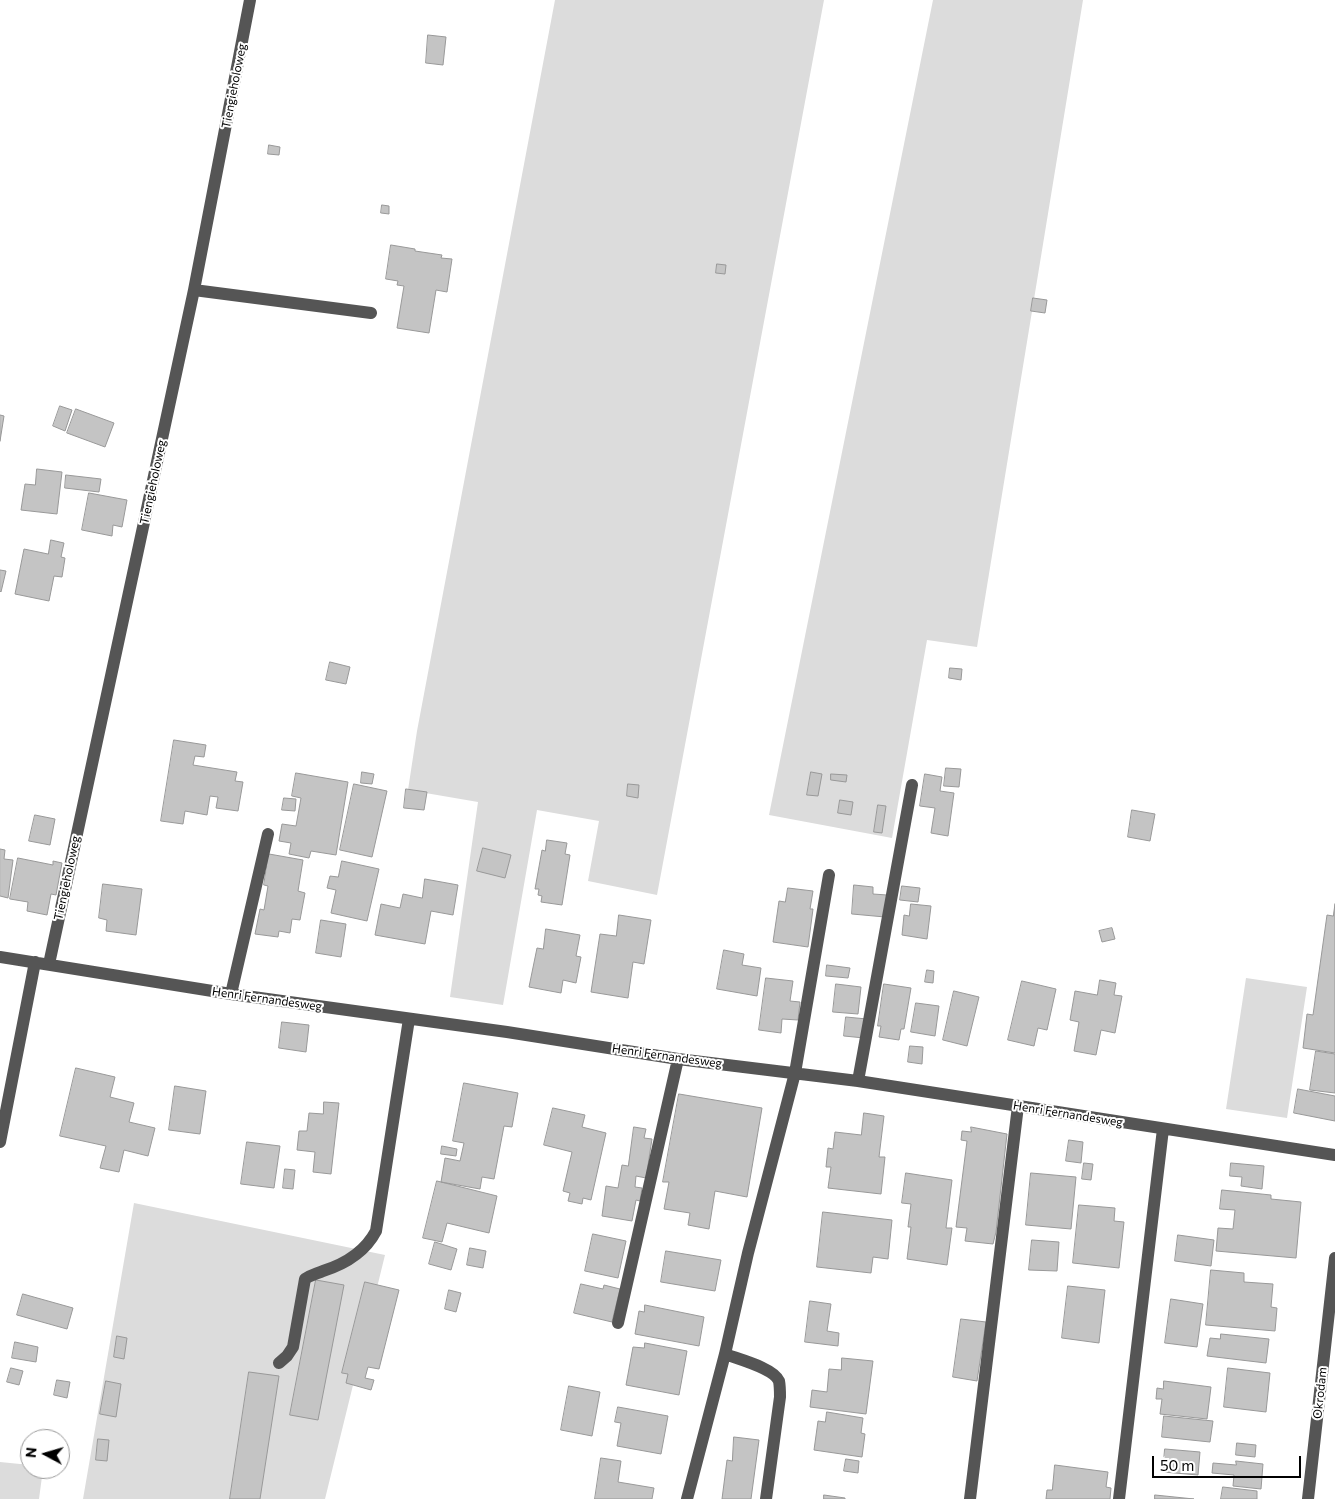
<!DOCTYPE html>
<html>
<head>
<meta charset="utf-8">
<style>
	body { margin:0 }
	#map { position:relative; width:1335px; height:1499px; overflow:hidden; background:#fff; font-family:Commissioner,sans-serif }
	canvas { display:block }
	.north { position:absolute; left:20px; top:1429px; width:50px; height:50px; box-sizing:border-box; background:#fff; border:1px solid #999; border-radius:50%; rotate:276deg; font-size:14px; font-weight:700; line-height:20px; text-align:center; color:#000 }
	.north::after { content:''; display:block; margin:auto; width:18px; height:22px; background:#000; clip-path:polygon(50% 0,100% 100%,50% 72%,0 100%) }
	.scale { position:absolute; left:1152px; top:1456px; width:149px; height:22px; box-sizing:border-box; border:2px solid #000; border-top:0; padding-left:6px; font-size:15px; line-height:18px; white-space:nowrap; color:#000; -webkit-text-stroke:4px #fff; paint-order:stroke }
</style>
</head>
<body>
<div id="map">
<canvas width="1335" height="1499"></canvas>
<div class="north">N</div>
<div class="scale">50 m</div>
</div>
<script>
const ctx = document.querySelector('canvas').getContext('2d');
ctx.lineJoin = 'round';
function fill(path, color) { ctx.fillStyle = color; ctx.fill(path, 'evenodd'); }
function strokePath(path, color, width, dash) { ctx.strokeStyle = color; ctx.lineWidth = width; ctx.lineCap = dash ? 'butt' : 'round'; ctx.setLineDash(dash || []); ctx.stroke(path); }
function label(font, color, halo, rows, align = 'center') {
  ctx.font = font + ' Commissioner,sans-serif'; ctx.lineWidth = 4; ctx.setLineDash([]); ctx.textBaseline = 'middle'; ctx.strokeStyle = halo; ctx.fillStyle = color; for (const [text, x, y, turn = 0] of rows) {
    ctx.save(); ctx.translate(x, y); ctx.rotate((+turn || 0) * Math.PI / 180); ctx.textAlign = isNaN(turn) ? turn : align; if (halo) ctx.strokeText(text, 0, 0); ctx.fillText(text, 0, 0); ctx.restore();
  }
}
fill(new Path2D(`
	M 555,0 L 824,0 L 657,895 L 588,881 L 599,821 L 537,810 L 503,1005 L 450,997 L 478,802 L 408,790 L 417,731 Z
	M 933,0 L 1083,0 L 977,647 L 927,640 L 892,838 L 769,815 Z
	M 1246,978 L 1307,987 L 1287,1118 L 1226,1109 Z
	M 134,1203 L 385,1255 L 325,1499 L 83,1499 Z
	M 0,1462 L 30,1465 L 30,1469 L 43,1469 L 39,1499 L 0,1499 Z`), '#dcdcdc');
const building = new Path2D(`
	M 428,35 L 446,37 L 443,65 L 426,63 Z
	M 269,145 L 280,147 L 279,155 L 268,154 Z
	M 382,205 L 389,206 L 389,214 L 381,213 Z
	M 391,245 L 415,249 L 415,251 L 442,255 L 441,258 L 452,259 L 447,292 L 436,290 L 429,333 L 397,328 L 404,286 L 397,285 L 398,281 L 386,279 Z
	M 717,264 L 726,265 L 725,274 L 716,273 Z
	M 1033,298 L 1047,300 L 1045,313 L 1031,311 Z
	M 60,406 L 72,410 L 65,431 L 53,426 Z
	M 76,409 L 114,423 L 105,447 L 67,433 Z
	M 0,415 L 4,416 L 0,441 Z
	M 37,469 L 62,472 L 57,514 L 21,510 L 25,484 L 35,485 Z
	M 66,475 L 101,479 L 99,492 L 65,488 Z
	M 89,493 L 127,500 L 122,527 L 113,525 L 112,536 L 82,530 Z
	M 51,540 L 64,543 L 61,557 L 65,558 L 62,577 L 54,576 L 49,601 L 15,594 L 24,549 L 48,554 Z
	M 0,570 L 6,571 L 1,592 L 0,591 Z
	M 330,662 L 350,667 L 346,684 L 326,680 Z
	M 950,668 L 962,669 L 961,680 L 949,678 Z
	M 174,740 L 206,745 L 204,757 L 195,756 L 193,765 L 237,772 L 235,781 L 243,782 L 238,811 L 216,808 L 218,797 L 210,796 L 207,815 L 185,811 L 183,824 L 161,821 Z
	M 946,768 L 961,769 L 959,787 L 944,786 Z
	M 362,772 L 374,774 L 372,784 L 361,783 Z
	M 811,772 L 822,774 L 818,796 L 807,795 Z
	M 296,773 L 348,782 L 336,855 L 311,851 L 309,858 L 289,854 L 291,843 L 279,841 L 282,824 L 296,826 L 301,798 L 292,796 Z
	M 831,774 L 847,775 L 846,782 L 831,780 Z
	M 925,774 L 942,777 L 940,791 L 954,793 L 948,836 L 931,833 L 935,808 L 920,806 Z
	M 354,784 L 387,791 L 372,857 L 340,850 Z
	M 628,784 L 639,785 L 638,798 L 627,796 Z
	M 406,789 L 427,792 L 424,810 L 404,808 Z
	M 284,798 L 296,799 L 295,811 L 282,810 Z
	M 840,800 L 853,802 L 851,815 L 838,813 Z
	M 878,805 L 886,806 L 882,833 L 874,832 Z
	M 1132,810 L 1155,814 L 1150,841 L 1128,837 Z
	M 35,815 L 55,819 L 50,845 L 29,841 Z
	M 547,840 L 567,843 L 565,854 L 570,855 L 562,905 L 541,902 L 542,896 L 538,895 L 539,889 L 535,889 L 542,850 L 545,851 Z
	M 483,848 L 511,855 L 505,878 L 477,871 Z
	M 0,849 L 5,850 L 4,859 L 13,860 L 8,898 L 0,896 Z
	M 269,854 L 303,860 L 298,891 L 305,893 L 300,920 L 292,919 L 290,933 L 279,931 L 278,937 L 255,934 L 260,909 L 264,910 L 268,886 L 264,885 Z
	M 18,858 L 53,865 L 53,861 L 62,863 L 56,895 L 51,894 L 47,915 L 27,911 L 28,902 L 10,899 Z
	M 342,861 L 379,869 L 367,921 L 331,913 L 336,890 L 327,888 L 330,876 L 338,877 Z
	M 425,879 L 458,885 L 453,915 L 431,911 L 425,944 L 375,935 L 381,904 L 400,908 L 403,894 L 422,898 Z
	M 103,884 L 142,889 L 136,935 L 106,931 L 107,920 L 99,918 Z
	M 854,885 L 873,887 L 873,894 L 887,895 L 885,917 L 852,914 Z
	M 902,886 L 920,888 L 918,902 L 900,900 Z
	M 788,888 L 813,891 L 810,909 L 813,909 L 808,947 L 773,942 L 779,901 L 785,902 Z
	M 911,904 L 931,906 L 927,939 L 902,935 L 904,915 L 909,916 Z
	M 1335,904 L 1335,1053 L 1303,1048 L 1307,1014 L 1313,1015 L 1327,915 L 1333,916 Z
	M 619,915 L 651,920 L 644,964 L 633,962 L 628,998 L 591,992 L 600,934 L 616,936 Z
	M 321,920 L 346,924 L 341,957 L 316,953 Z
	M 1112,928 L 1115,939 L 1102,942 L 1099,931 Z
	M 546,929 L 580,935 L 576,956 L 581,957 L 576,983 L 563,980 L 561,993 L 529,987 L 537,948 L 543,949 Z
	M 724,950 L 744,954 L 742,965 L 761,968 L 757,996 L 717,989 Z
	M 827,965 L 850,968 L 848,978 L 826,976 Z
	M 927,970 L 934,971 L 933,983 L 925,982 Z
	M 766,978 L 793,981 L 790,1001 L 800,1002 L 798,1020 L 782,1019 L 781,1033 L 759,1030 Z
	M 1100,980 L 1116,983 L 1114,995 L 1122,996 L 1115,1033 L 1101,1030 L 1096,1055 L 1074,1051 L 1079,1022 L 1070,1020 L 1075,991 L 1097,995 Z
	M 1022,981 L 1056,989 L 1047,1030 L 1038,1028 L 1034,1046 L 1008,1040 Z
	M 836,984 L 861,987 L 858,1014 L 833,1012 Z
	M 884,984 L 911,988 L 904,1029 L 901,1029 L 899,1040 L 879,1037 L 881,1026 L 878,1026 Z
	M 954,991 L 979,997 L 967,1046 L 943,1040 Z
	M 916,1003 L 939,1006 L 935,1036 L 911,1032 Z
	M 846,1017 L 867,1019 L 864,1038 L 844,1036 Z
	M 282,1022 L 309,1025 L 306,1052 L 279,1048 Z
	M 910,1046 L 923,1047 L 922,1064 L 908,1062 Z
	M 1316,1051 L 1335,1054 L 1335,1093 L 1310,1090 Z
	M 76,1068 L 115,1077 L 110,1097 L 134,1103 L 129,1122 L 155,1128 L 148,1156 L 124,1150 L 119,1172 L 100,1168 L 106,1146 L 60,1136 Z
	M 464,1083 L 518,1093 L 512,1127 L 504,1126 L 494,1179 L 482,1177 L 480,1189 L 441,1182 L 445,1158 L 460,1161 L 464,1143 L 453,1141 Z
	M 175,1086 L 206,1091 L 200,1134 L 169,1130 Z
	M 1298,1089 L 1335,1096 L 1335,1121 L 1294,1113 Z
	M 679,1094 L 762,1108 L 747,1197 L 715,1191 L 709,1229 L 688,1225 L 690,1213 L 664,1209 L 669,1182 L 663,1182 Z
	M 324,1102 L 339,1103 L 331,1174 L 313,1172 L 315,1152 L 297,1150 L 299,1131 L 307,1131 L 309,1113 L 323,1114 Z
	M 553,1108 L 585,1115 L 582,1127 L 606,1133 L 591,1200 L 583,1198 L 582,1204 L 568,1201 L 570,1193 L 563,1191 L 572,1152 L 544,1145 Z
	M 864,1113 L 884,1116 L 879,1157 L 885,1157 L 881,1194 L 828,1188 L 831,1167 L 826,1167 L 828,1148 L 833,1149 L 835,1132 L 861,1135 Z
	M 634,1127 L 646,1129 L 644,1138 L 652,1139 L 646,1178 L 636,1176 L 635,1187 L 642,1188 L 640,1201 L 636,1200 L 632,1221 L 602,1216 L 606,1186 L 618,1188 L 622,1165 L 628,1166 Z
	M 971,1127 L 1007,1134 L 996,1232 L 993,1244 L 965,1241 L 967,1228 L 956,1227 L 967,1141 L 961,1140 L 962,1131 L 971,1132 Z
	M 1069,1140 L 1083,1142 L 1081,1163 L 1066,1161 Z
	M 247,1142 L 280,1146 L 274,1188 L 241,1184 Z
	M 442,1146 L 457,1149 L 456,1156 L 441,1154 Z
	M 1084,1163 L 1093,1164 L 1091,1180 L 1082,1179 Z
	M 1231,1163 L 1264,1166 L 1262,1189 L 1241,1186 L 1242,1177 L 1230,1176 Z
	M 285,1169 L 295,1170 L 293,1189 L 283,1188 Z
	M 906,1173 L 952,1180 L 946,1228 L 952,1228 L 947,1265 L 907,1259 L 911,1227 L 908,1227 L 911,1204 L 902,1203 Z
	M 1031,1173 L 1076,1177 L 1071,1229 L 1026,1225 Z
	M 437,1181 L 497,1196 L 489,1233 L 447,1223 L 442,1242 L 423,1238 Z
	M 1222,1190 L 1271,1195 L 1271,1199 L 1301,1202 L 1296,1258 L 1216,1251 L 1218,1228 L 1233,1229 L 1235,1210 L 1220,1209 Z
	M 1079,1205 L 1115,1208 L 1114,1221 L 1124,1222 L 1119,1268 L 1073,1263 Z
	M 823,1212 L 892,1220 L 888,1259 L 873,1257 L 871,1273 L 817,1267 Z
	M 593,1234 L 626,1241 L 618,1278 L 585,1271 Z
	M 1178,1235 L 1214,1240 L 1211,1266 L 1175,1261 Z
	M 1032,1240 L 1059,1242 L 1057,1271 L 1029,1270 Z
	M 435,1242 L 457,1249 L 451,1270 L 429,1264 Z
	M 470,1248 L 486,1251 L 483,1268 L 467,1265 Z
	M 666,1251 L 721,1260 L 715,1291 L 661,1282 Z
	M 1211,1270 L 1244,1273 L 1244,1282 L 1273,1284 L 1271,1307 L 1277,1308 L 1275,1331 L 1206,1325 Z
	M 316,1280 L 344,1285 L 318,1420 L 290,1415 Z
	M 365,1282 L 399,1290 L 379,1369 L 368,1367 L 365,1378 L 374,1380 L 371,1390 L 346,1383 L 348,1374 L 342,1373 Z
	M 581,1284 L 603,1289 L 604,1285 L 620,1289 L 612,1322 L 574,1313 Z
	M 1068,1286 L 1105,1290 L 1099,1343 L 1062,1338 Z
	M 449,1290 L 461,1293 L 456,1312 L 445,1309 Z
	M 23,1294 L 73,1308 L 67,1329 L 17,1315 Z
	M 1171,1299 L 1203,1304 L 1197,1347 L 1165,1343 Z
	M 810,1301 L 831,1304 L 827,1331 L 839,1333 L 838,1346 L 805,1342 Z
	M 645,1305 L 704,1317 L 699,1346 L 635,1334 L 639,1311 L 644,1312 Z
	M 961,1319 L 986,1322 L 977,1381 L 953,1377 Z
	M 1221,1334 L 1269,1339 L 1266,1363 L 1207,1356 L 1210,1338 L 1220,1339 Z
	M 117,1336 L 127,1338 L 124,1359 L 114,1357 Z
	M 15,1342 L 38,1347 L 36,1362 L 12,1358 Z
	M 645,1343 L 687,1351 L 679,1395 L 626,1385 L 633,1347 L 644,1348 Z
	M 842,1358 L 873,1361 L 866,1414 L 810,1407 L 812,1390 L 827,1392 L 829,1369 L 841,1370 Z
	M 11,1368 L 23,1371 L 19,1385 L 7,1382 Z
	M 1228,1368 L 1270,1373 L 1266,1412 L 1224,1407 Z
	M 249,1372 L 279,1376 L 260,1499 L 230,1499 Z
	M 57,1380 L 70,1382 L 67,1398 L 54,1395 Z
	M 106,1381 L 121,1384 L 116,1417 L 100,1414 Z
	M 1164,1381 L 1211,1387 L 1207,1419 L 1160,1414 L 1162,1399 L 1156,1399 L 1157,1388 L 1163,1389 Z
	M 569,1386 L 600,1392 L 592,1436 L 561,1430 Z
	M 618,1407 L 668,1416 L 661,1454 L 617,1446 L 621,1423 L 615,1422 Z
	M 827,1412 L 863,1418 L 861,1433 L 865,1434 L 862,1457 L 814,1450 L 818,1421 L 825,1422 Z
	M 1164,1416 L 1213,1421 L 1210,1442 L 1162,1437 Z
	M 734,1437 L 759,1440 L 751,1499 L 722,1499 L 727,1460 L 732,1461 Z
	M 98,1439 L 109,1440 L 107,1461 L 96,1460 Z
	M 1237,1443 L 1256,1445 L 1255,1457 L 1236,1455 Z
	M 1165,1449 L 1200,1452 L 1198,1475 L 1163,1472 Z
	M 601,1458 L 621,1461 L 618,1482 L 654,1488 L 652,1499 L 595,1499 Z
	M 846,1459 L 859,1461 L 858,1473 L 844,1471 Z
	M 1236,1461 L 1263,1464 L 1261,1489 L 1233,1486 L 1234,1475 L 1212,1473 L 1213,1463 L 1236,1465 Z
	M 1055,1465 L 1108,1472 L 1106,1487 L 1111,1488 L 1110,1499 L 1046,1499 L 1047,1490 L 1052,1490 Z
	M 1223,1487 L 1257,1491 L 1257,1499 L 1221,1499 Z
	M 824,1495 L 845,1498 L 845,1499 L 824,1499 Z
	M 1155,1495 L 1194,1499 L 1155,1499 Z`);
fill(building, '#c4c4c4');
strokePath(building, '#999', 1);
strokePath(new Path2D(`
	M 194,290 L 371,313
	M 0,957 L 231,994 L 507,1032 L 678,1059 L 858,1081 L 1335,1155
	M 49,964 L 194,290 L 250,0
	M 231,994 L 268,834
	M 858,1081 L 912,785
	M 0,1142 L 35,962
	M 618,1323 L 678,1059
	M 725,1354 C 738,1359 774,1368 779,1381 C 780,1386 780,1392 780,1397 L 766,1499
	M 279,1363 L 287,1356 L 293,1347 L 305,1279 C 311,1275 316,1274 323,1271 C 345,1264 365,1252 376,1231 L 409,1019
	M 687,1499 L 725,1354 L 748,1253 L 795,1073 L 829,875
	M 970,1499 L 1018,1106
	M 1119,1499 L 1163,1129
	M 1308,1499 L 1335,1258`), '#555', 12);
label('12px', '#000', '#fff', [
	["Tiengieholoweg",234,86,-79],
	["Tiengieholoweg",153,482,-78],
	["Tiengieholoweg",67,878,-78],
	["Henri Fernandesweg",267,999,8],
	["Henri Fernandesweg",667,1056,8],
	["Henri Fernandesweg",1068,1114,9],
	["Okrodam",1320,1393,-84]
]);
</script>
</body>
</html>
